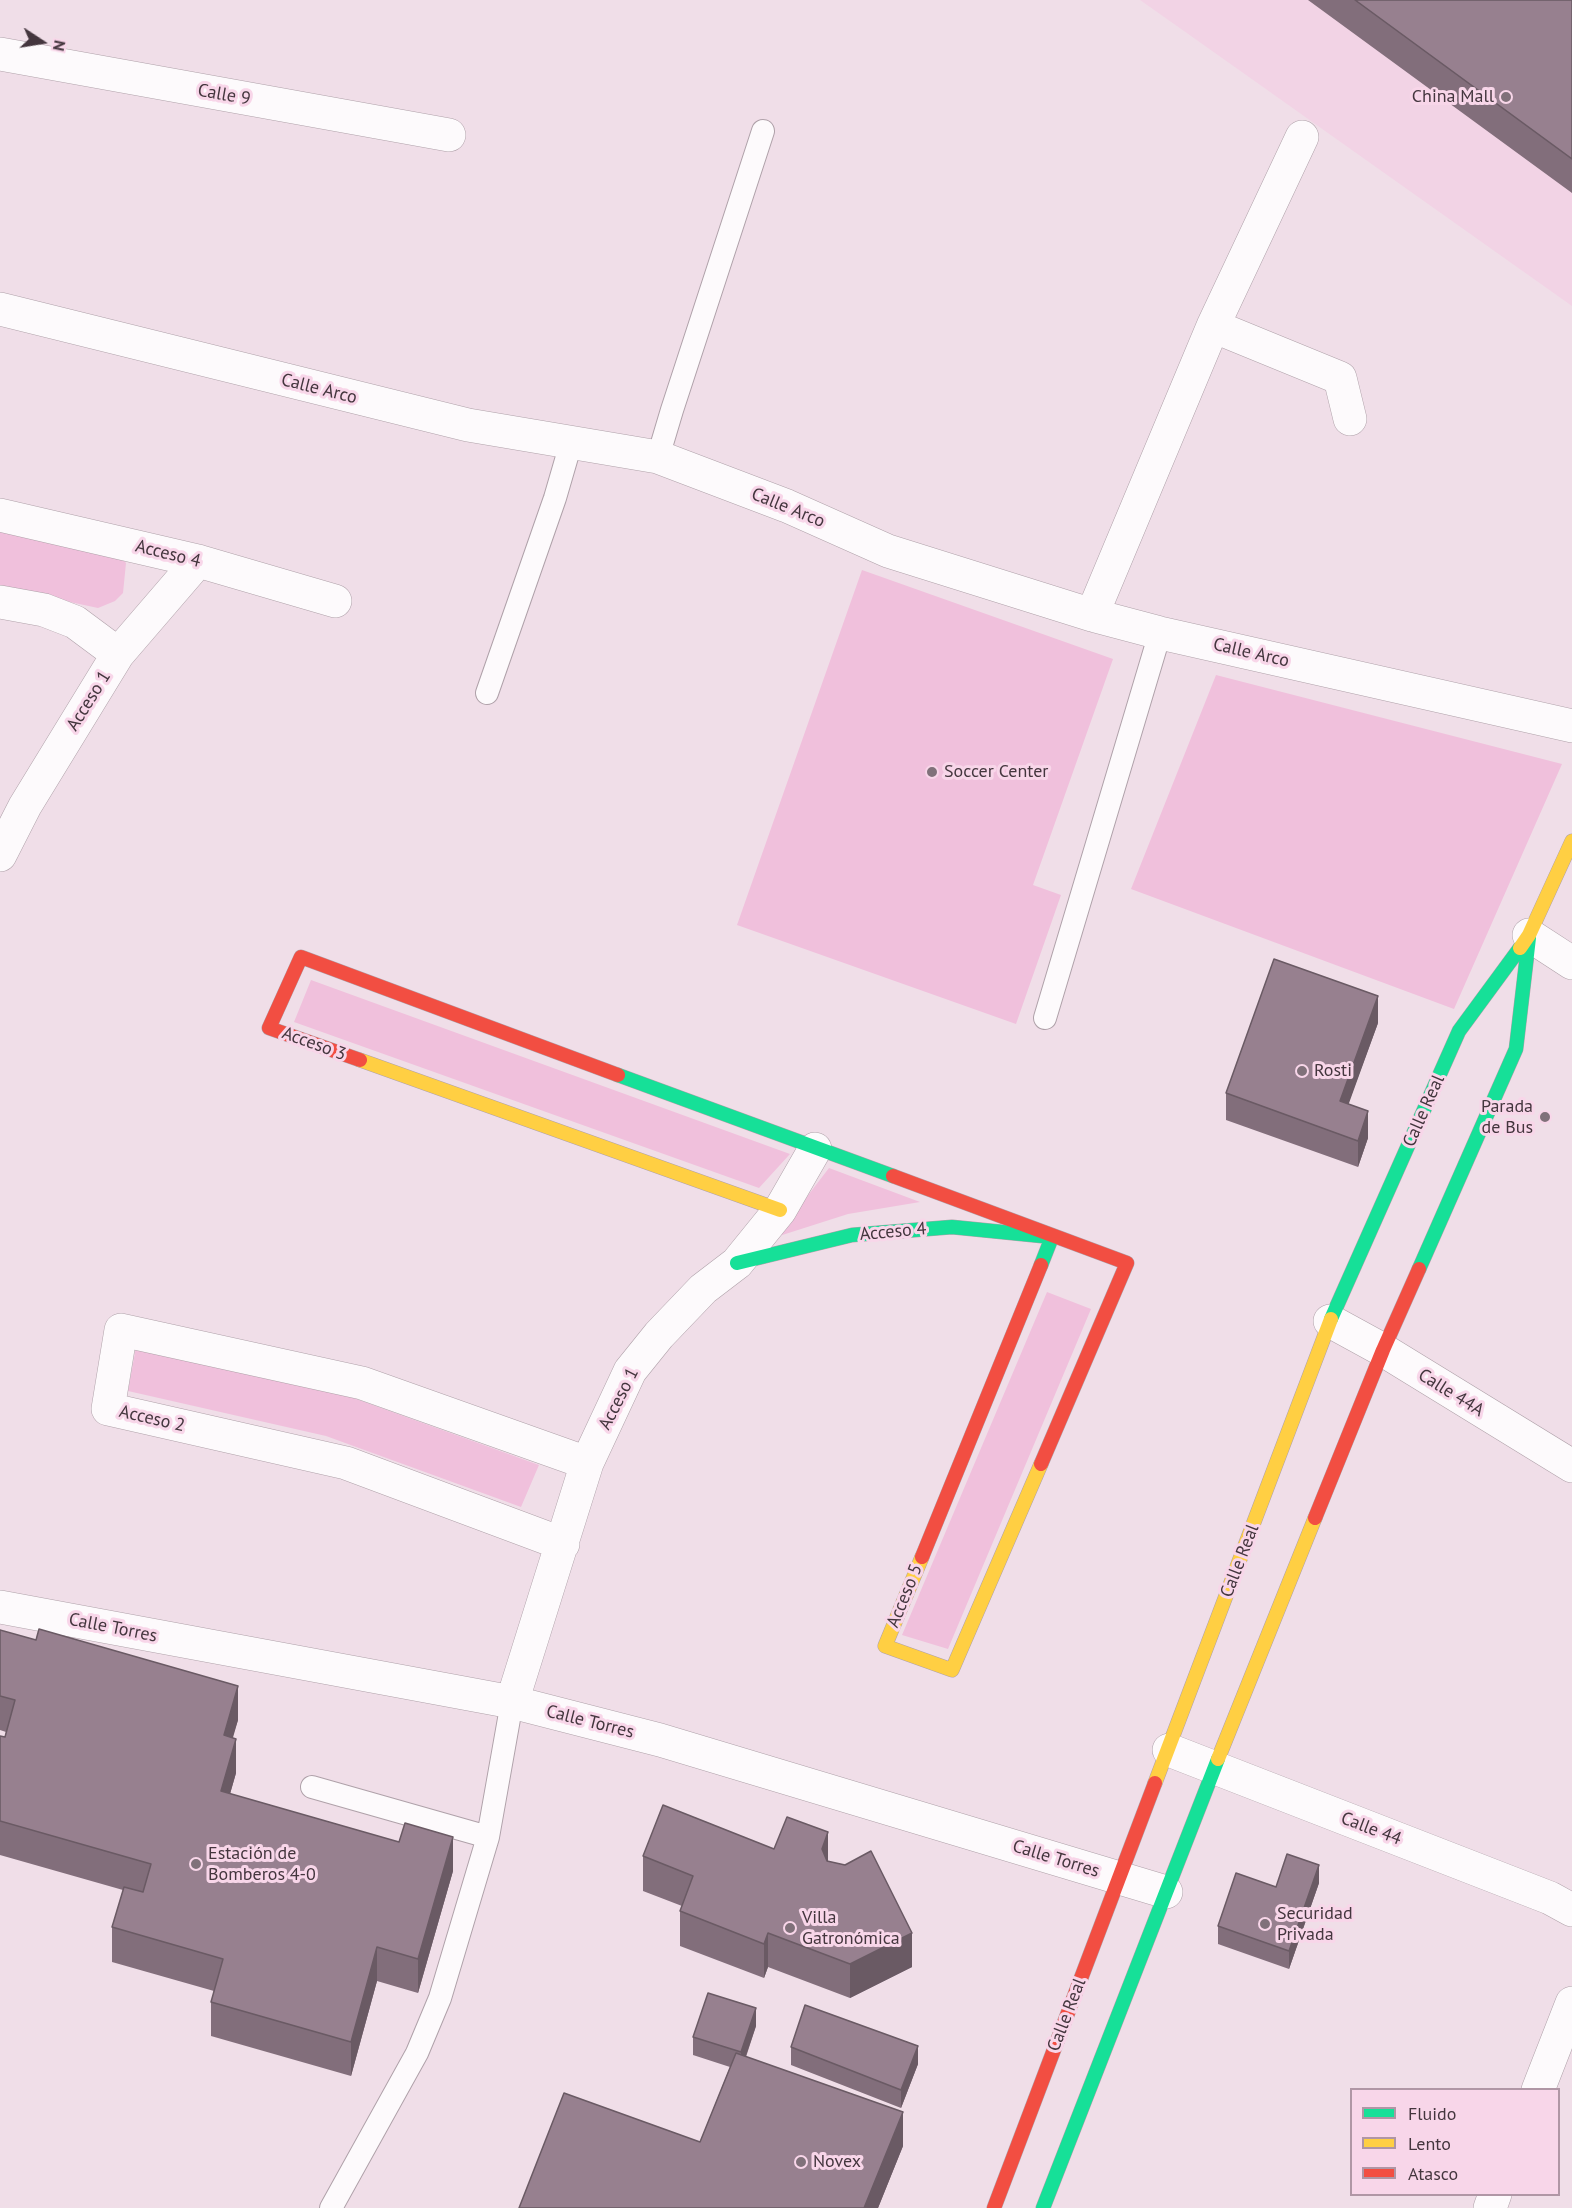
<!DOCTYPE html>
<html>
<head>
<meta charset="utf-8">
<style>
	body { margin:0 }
	#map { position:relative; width:1572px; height:2208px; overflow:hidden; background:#f0dee8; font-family:"PT Sans",sans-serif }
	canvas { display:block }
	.legend { position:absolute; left:1350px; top:2088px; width:210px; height:108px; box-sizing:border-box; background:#f8d6e9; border:2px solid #b096a5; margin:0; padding:8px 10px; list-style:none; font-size:18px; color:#44363e }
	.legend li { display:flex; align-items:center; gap:12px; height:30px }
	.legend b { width:30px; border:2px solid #b096a5 }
	.north { position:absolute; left:12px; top:12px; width:60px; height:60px; -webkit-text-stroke:4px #f8d6e9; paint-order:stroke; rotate:102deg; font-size:16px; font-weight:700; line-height:24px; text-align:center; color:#44363e }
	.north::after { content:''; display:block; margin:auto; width:21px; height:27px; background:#44363e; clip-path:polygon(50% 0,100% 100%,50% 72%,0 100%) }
</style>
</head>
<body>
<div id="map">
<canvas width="1572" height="2208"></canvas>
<ul class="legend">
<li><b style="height:8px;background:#16e098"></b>Fluido</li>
<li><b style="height:8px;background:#ffcf43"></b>Lento</li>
<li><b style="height:8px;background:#f24e42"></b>Atasco</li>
</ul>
<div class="north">N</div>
</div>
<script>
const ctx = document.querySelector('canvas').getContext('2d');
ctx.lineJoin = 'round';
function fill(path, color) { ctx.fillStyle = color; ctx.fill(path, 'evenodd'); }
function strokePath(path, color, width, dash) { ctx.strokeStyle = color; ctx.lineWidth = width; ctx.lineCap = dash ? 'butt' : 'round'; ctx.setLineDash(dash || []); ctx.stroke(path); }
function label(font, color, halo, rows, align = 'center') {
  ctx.font = font + ' "PT Sans",sans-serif'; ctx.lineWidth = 6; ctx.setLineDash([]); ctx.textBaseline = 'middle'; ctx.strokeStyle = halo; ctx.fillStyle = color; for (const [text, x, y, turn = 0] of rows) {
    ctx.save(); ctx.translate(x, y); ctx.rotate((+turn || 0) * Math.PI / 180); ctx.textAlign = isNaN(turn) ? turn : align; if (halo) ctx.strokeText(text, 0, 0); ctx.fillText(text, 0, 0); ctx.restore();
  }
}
fill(new Path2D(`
	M 1140,0 L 1572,0 L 1572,306 L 1184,31 Z`), '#f2d3e5');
fill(new Path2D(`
	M 0,526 L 113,550 L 126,563 L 123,593 L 115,601 L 98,608 L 0,587 Z
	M 862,570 L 1113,659 L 1033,885 L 1061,895 L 1016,1024 L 737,925 Z
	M 1216,675 L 1562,764 L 1454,1009 L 1131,889 Z
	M 311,980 L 790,1154 L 759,1188 L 294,1022 Z
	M 829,1168 L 920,1202 L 848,1214 L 776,1237 Z
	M 1047,1292 L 1091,1309 L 948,1649 L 902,1635 Z
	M 136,1347 L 348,1396 L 539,1465 L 521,1507 L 326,1436 L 128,1391 Z`), '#f0c0dc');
const lane = new Path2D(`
	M 658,457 L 672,410 L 763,131
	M 487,693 L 555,498 L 571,443
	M 1045,1018 L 1160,633
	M 312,1787 L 488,1837
	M 331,2208 L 417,2053 L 440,1998 L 488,1837 L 512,1702`);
const street = new Path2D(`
	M 0,54 L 449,135
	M 0,309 L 468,425 L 658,457 L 787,506 L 888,551 L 1092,615 L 1160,633 L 1572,726
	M 1213,326 L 1340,378 L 1350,419
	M 0,515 L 198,561 L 335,601
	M 0,602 L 44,610 L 75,622 L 118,654
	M 1092,615 L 1213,326 L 1302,137
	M 0,855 L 25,806 L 118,654 L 198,561
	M 1529,935 L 1572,963
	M 1330,1321 L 1383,1350 L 1572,1466
	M 563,1544 L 346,1463 L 108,1409 L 121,1330 L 362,1383 L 587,1463
	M 0,1607 L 512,1702 L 660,1740 L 1166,1892
	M 512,1702 L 587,1463 L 630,1371 L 659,1335 L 703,1289 L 737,1263 L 780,1210 L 815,1149
	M 1169,1750 L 1550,1898 L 1572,1910
	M 1538,2090 L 1572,2003
	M 1490,2208 L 1495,2194`);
const fast = new Path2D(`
	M 618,1075 L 893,1176
	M 737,1263 L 852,1235 L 952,1227 L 1052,1237 L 1041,1265
	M 1419,1269 L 1516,1049 L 1529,938
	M 1331,1319 L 1459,1031 L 1520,948
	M 1043,2208 L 1218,1759`);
const slow = new Path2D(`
	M 1520,948 L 1529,935 L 1572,841
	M 360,1060 L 780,1210
	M 922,1557 L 885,1646 L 952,1670 L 1041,1464
	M 1218,1759 L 1315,1518
	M 1155,1783 L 1331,1319`);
const jam = new Path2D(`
	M 360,1060 L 269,1028 L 301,957 L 618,1075
	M 893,1176 L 1127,1263 L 1041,1464
	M 1315,1518 L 1383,1350 L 1419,1269
	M 922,1557 L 1041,1265
	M 994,2208 L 1155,1783`);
strokePath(lane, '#afa1a9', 24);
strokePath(street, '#afa1a9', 34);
strokePath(fast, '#afa1a9', 15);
strokePath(slow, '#afa1a9', 15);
strokePath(jam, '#afa1a9', 15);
strokePath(lane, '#fdfafc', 22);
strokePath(street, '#fdfafc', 33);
strokePath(fast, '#16e098', 14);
strokePath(slow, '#ffcf43', 14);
strokePath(jam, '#f24e42', 14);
fill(new Path2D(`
	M 1308,0 L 1572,0 L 1572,193 Z
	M 1378,1023 L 1348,1104 L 1368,1138 L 1358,1167 L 1226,1120 L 1226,1093 Z
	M 0,1630 L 238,1720 L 232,1738 L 236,1773 L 230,1794 L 453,1871 L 418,1993 L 377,1981 L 351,2076 L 211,2036 L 211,2002 L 214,1991 L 112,1962 L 112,1927 L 123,1890 L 0,1855 L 0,1736 L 5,1737 L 6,1732 L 0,1730 Z
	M 774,1849 L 828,1862 L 912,1967 L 850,1998 L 768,1967 L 764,1978 L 680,1946 L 680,1911 L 682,1906 L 643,1891 L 643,1856 Z
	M 1319,1883 L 1289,1969 L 1218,1944 L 1218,1926 L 1276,1887 Z
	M 756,2026 L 746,2057 L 903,2146 L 878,2208 L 519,2208 L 700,2142 L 730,2067 L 693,2055 L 693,2037 Z
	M 791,2047 L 918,2064 L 901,2108 L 791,2065 Z`), '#826e7b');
fill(new Path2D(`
	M 1378,996 L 1378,1023 L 1340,1128 L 1340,1101 Z
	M 1368,1111 L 1368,1138 L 1358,1167 L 1358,1141 Z
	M 238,1686 L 238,1720 L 224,1769 L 224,1735 Z
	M 236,1739 L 236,1773 L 221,1825 L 221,1791 Z
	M 828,1832 L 828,1866 L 822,1849 Z
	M 453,1837 L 453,1871 L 418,1993 L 418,1959 Z
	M 1319,1865 L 1319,1883 L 1289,1969 L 1289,1951 Z
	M 768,1933 L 768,1967 L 764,1978 L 764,1944 Z
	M 912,1933 L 912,1967 L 850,1998 L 850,1964 Z
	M 377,1947 L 377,1981 L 351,2076 L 351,2042 Z
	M 756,2008 L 756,2026 L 741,2070 L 741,2052 Z
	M 918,2046 L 918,2064 L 901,2108 L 901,2090 Z
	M 903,2112 L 903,2146 L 878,2208 L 864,2208 Z`), '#6a5a64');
const building = new Path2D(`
	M 1355,0 L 1572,0 L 1572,159 Z
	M 1274,959 L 1378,996 L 1340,1101 L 1368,1111 L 1358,1141 L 1226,1093 Z
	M 39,1629 L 238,1686 L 224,1735 L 236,1739 L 221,1791 L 399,1842 L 405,1823 L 453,1837 L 418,1959 L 377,1947 L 351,2042 L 211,2002 L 223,1959 L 112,1927 L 124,1887 L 143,1892 L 151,1864 L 0,1821 L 0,1736 L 5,1737 L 15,1700 L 0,1696 L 0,1630 L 36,1640 Z
	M 663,1805 L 774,1849 L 787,1817 L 828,1832 L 822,1849 L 827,1861 L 845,1865 L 871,1851 L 912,1933 L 850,1964 L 768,1933 L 764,1944 L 680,1911 L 693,1876 L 643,1856 Z
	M 1287,1854 L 1319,1865 L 1289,1951 L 1218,1926 L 1236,1873 L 1276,1887 Z
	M 708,1993 L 756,2008 L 741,2052 L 693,2037 Z
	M 805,2005 L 918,2046 L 901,2090 L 791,2047 Z
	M 736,2053 L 903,2112 L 864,2208 L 519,2208 L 564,2093 L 700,2142 Z`);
fill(building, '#97808f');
strokePath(building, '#6a5a64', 1.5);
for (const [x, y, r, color] of [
	[1506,97,6,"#80717a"],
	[932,772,6,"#80717a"],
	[1302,1071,6,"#80717a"],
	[1545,1117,6,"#80717a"],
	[196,1864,6,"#80717a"],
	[1265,1924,6,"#80717a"],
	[790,1928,6,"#80717a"],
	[801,2162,6,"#80717a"]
]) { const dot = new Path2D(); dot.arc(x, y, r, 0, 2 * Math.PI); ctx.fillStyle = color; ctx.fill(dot); strokePath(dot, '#f8d6e9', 2); }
label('18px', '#44363e', '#f8d6e9', [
	["Calle 9",224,95,10],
	["Calle Arco",319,389,14],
	["Calle Arco",788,508,22],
	["Acceso 4",168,554,14],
	["Calle Arco",1251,653,13],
	["Acceso 1",89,701,-58],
	["Acceso 3",314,1044,20],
	["Calle Real",1424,1111,-66],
	["Acceso 4",893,1232,-5],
	["Calle 44A",1451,1393,32],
	["Acceso 1",619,1399,-63],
	["Acceso 2",152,1419,13],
	["Calle Real",1240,1561,-69],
	["Acceso 5",905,1596,-68],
	["Calle Torres",113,1628,11],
	["Calle Torres",590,1722,14],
	["Calle 44",1371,1829,21],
	["Calle Torres",1056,1859,17],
	["Calle Real",1067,2015,-69]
]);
label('18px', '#44363e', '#f8d6e9', [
	["China Mall",1494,97,"right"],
	["Soccer Center",944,772],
	["Rosti",1314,1071],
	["Parada",1533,1107,"right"],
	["de Bus",1533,1128,"right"],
	["Estación de",208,1854],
	["Bomberos 4-0",208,1875],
	["Securidad",1277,1914],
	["Privada",1277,1935],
	["Villa",802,1918],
	["Gatronómica",802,1939],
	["Novex",813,2162]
], 'left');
</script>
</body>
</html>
